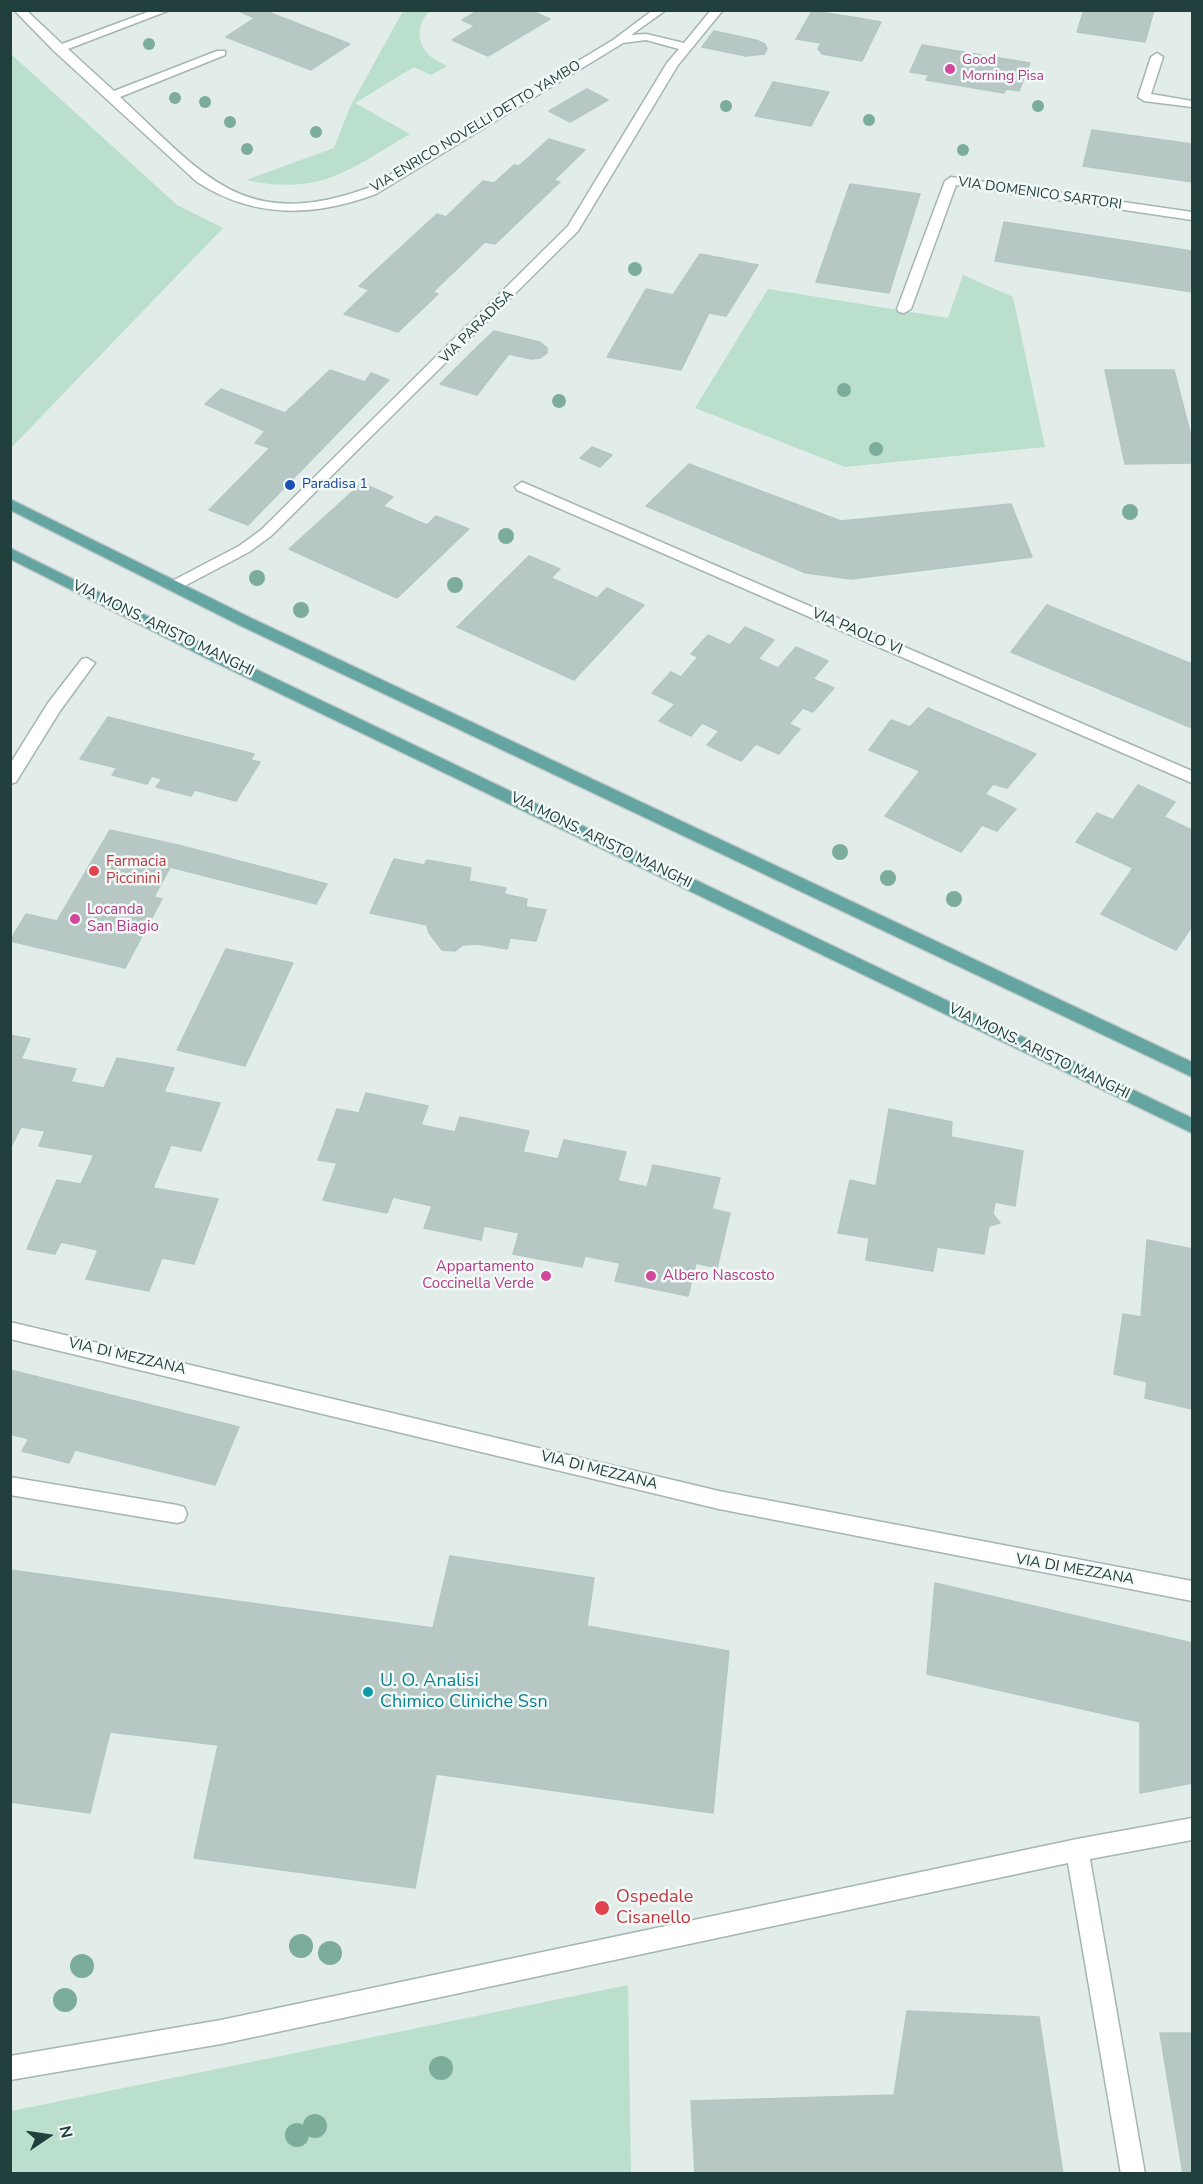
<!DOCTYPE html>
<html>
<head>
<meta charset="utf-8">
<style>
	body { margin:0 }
	#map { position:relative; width:1203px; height:2184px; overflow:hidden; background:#e2edea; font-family:"Nunito Sans",sans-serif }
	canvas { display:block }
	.frame { position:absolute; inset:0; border:12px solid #213f3d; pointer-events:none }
	.north { position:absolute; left:18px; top:2106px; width:60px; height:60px; -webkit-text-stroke:4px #f3f9f7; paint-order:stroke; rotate:77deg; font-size:16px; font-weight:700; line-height:24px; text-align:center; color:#213f3d }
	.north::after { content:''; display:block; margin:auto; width:21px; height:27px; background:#213f3d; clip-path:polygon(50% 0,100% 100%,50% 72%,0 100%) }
</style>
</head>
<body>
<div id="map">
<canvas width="1203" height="2184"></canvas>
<div class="frame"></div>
<div class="north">N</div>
</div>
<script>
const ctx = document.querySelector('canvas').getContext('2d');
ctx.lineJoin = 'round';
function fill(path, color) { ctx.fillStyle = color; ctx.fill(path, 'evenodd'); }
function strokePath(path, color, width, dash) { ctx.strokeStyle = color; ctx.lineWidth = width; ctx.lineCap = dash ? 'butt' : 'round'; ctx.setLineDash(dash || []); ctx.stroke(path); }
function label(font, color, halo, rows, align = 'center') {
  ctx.font = font + ' "Nunito Sans",sans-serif'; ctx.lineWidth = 5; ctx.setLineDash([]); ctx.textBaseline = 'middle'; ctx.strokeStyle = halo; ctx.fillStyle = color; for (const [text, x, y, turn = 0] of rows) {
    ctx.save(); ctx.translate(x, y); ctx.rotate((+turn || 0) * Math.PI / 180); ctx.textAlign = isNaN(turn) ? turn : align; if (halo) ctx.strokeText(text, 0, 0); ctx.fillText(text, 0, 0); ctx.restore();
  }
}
fill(new Path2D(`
	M 403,11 L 431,11 C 416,21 416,44 430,56 C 435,60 442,63 447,66 L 431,75 L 414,67 L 355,103 L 410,134 C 348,170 322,196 246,180 L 334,148 L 350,107 Z
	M 11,54 L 177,205 L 223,228 L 11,448 Z
	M 963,275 L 1013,297 L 1045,447 L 845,467 L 695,408 L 768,289 L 948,318 Z
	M 628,1985 L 631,2173 L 11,2173 L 11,2111 Z`), '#badfcc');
const building = new Path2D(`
	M 236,10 L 270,10 L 268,12 L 350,44 L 311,70 L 226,37 L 255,18 Z
	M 479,10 L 494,13 L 499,10 L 530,10 L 550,19 L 488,56 L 452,40 L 475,26 L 462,20 Z
	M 1084,10 L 1154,10 L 1145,42 L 1077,32 Z
	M 812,11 L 859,18 L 845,47 L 796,39 Z
	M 859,18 L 881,22 L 862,61 L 822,54 L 818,49 L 821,43 L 845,47 Z
	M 714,31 L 756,40 L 765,44 L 767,49 L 764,54 L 746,56 L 702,47 Z
	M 922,45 L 1030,63 L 1019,91 L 1006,89 L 1004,93 L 926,80 L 929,75 L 910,72 Z
	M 773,82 L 829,92 L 811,126 L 755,116 Z
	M 587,89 L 608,100 L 570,122 L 549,111 Z
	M 1092,130 L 1192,144 L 1192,182 L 1083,166 Z
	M 549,139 L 585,150 L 554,180 L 560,182 L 495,244 L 485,242 L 433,292 L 438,294 L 398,332 L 344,314 L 369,290 L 359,286 L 437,214 L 446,217 L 483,181 L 494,183 L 514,165 L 519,166 Z
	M 850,184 L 920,194 L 889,293 L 816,282 Z
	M 1004,222 L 1192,251 L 1192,292 L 995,261 Z
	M 700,254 L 758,265 L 726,316 L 709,313 L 681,370 L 607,357 L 646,289 L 673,295 Z
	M 494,331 L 540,342 L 547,348 L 547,353 L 540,358 L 531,359 L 477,347 Z
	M 477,347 L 508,355 L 477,395 L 440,384 Z
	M 330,370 L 365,382 L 371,373 L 389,380 L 248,525 L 209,510 L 270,448 L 255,443 L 265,431 L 205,404 L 221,389 L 285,413 Z
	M 1105,370 L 1174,370 L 1192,440 L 1192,463 L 1125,464 Z
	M 592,447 L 612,455 L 600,467 L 580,458 Z
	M 689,464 L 841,521 L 1011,504 L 1032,557 L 851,579 L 806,573 L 646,506 Z
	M 362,483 L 393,497 L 383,506 L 427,525 L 436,516 L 469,529 L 397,598 L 289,549 Z
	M 529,556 L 560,569 L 551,578 L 597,598 L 607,588 L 644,605 L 574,680 L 457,627 Z
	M 1047,605 L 1192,664 L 1192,728 L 1011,652 Z
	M 745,627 L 774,640 L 758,659 L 778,668 L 796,647 L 828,661 L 813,679 L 834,688 L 813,712 L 803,708 L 789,724 L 800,729 L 779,754 L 756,744 L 741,761 L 707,745 L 719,731 L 702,723 L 691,736 L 659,721 L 675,704 L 652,693 L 671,672 L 681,677 L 698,657 L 691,654 L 708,635 L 730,645 Z
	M 928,708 L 1036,754 L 1007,788 L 993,784 L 985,794 L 1016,809 L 997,831 L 982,825 L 961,852 L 885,816 L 920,771 L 869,750 L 891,720 L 910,727 Z
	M 108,717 L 254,754 L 251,760 L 260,762 L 236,801 L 195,790 L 191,796 L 156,787 L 162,779 L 152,776 L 147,784 L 112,775 L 117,768 L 80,759 Z
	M 1138,785 L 1175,802 L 1164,817 L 1192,830 L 1192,926 L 1176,950 L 1101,914 L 1133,868 L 1076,842 L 1097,813 L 1113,820 Z
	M 110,830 L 182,846 L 154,897 L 162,899 L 125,968 L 10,941 L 26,914 L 57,921 Z
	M 182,846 L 327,884 L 316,904 L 170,867 Z
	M 394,859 L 424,865 L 427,860 L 471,868 L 469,881 L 506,888 L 504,894 L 527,899 L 526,907 L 546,910 L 536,941 L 510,938 L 507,949 L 478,944 L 463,945 L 455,951 L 442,950 L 429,933 L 427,925 L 370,913 Z
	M 226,949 L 293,963 L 245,1066 L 177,1050 Z
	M 10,1035 L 30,1039 L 21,1059 L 76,1069 L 71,1082 L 104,1088 L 117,1058 L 174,1068 L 164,1092 L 220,1103 L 201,1151 L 171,1145 L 153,1188 L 218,1199 L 194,1264 L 162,1258 L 149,1291 L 86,1279 L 98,1250 L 61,1242 L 55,1254 L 27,1249 L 57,1180 L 81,1184 L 94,1155 L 39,1146 L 45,1131 L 21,1127 L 10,1149 Z
	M 366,1093 L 428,1106 L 421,1125 L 455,1132 L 460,1117 L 529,1131 L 523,1152 L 558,1159 L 564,1140 L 626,1152 L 618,1181 L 647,1187 L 653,1165 L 720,1178 L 712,1209 L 730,1213 L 717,1268 L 696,1263 L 688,1296 L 615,1281 L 620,1263 L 585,1256 L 582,1267 L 513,1254 L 519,1233 L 484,1226 L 481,1240 L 424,1228 L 432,1206 L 393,1197 L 387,1213 L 323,1200 L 337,1163 L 318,1160 L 337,1109 L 359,1113 Z
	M 889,1109 L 952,1122 L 951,1137 L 1023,1151 L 1015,1206 L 995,1202 L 993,1214 L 1000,1223 L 989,1226 L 984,1254 L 937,1247 L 933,1271 L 866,1260 L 869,1238 L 838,1233 L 850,1180 L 876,1186 Z
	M 1147,1240 L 1192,1249 L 1192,1409 L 1145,1398 L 1147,1382 L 1114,1374 L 1123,1314 L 1141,1317 Z
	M 10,1370 L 239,1427 L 215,1485 L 75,1450 L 69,1463 L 22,1451 L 29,1439 L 10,1434 Z
	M 450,1556 L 594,1578 L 587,1626 L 729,1651 L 713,1813 L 436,1774 L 415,1888 L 194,1858 L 218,1745 L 110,1732 L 90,1813 L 10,1802 L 10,1570 L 433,1628 Z
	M 935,1583 L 1192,1643 L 1192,1783 L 1140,1793 L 1140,1722 L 927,1674 Z
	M 907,2011 L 1039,2017 L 1063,2174 L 695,2174 L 691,2101 L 894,2095 Z
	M 1160,2033 L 1192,2033 L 1192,2174 L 1183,2174 Z`);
fill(building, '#b7c8c4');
strokePath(building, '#b4c7c3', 1.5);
const minor = new Path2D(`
	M 14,10 L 26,10 L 62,44 L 153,10 L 170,10 L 68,49 L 114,91 L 217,51 L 225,51 L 225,55 L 120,97 C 204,175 243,233 368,188 L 613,40 L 653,10 L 666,10 L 631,35 L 646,34 L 684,43 L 711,10 L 723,10 L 678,65 L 578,231 L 271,536 L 249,552 L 175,591 L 168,586 L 170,582 L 239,546 L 261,530 L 568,226 L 667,63 L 679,49 L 646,40 L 623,43 L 376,194 C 313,217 255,219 197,182 L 54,51 Z
	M 1157,53 L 1163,57 L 1151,94 L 1192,101 L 1192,107 L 1144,101 L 1138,97 L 1151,57 Z
	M 951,177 L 1192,212 L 1192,220 L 956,185 L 911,309 L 904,313 L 899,312 L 897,309 L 945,181 Z
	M 522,482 L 1192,771 L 1192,783 L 517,490 L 515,487 Z
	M 87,658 L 95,663 L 92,667 L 60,711 L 16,782 L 10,784 L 10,764 L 48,703 L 82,659 Z
	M 10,1322 L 719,1491 L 1192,1581 L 1192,1601 L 719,1509 L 10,1339 Z
	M 10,1477 L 177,1505 L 184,1507 L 187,1514 L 184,1521 L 177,1523 L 10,1495 Z
	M 1192,1818 L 1192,1840 L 1090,1859 L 1145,2174 L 1121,2174 L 1068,1863 L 221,2044 L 10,2080 L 10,2056 L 221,2020 L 1077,1839 Z`);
const major = new Path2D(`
	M 10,499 L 251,618 L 1192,1062 L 1192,1077 L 241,626 L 10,510 Z
	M 10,548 L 216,650 L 1192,1118 L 1192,1133 L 206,658 L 10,559 Z`);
strokePath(minor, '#a4b5b3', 3);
strokePath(major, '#c1c9c9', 3);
fill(minor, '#fff');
fill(major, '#64a5a2');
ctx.fillStyle = '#7cad9a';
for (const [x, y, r] of [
	[149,44,6],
	[175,98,6],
	[205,102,6],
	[726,106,6],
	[1038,106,6],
	[869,120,6],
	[230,122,6],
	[316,132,6],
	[247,149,6],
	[963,150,6],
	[635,269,7],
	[844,390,7],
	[559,401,7],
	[876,449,7],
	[1130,512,8],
	[506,536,8],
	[257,578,8],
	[455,585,8],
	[301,610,8],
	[840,852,8],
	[888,878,8],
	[954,899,8],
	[301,1946,12],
	[330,1953,12],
	[82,1966,12],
	[65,2000,12],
	[441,2068,12],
	[315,2126,12],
	[297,2135,12]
]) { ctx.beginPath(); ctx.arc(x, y, r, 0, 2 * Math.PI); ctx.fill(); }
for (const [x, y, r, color] of [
	[950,69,6,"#d1479c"],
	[290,485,6,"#1a4fb4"],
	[94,871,6,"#e0444e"],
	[75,919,6,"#d1479c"],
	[546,1276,6,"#d1479c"],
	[651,1276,6,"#d1479c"],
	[368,1692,6,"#0f9aa8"],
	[602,1908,8,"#e0444e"]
]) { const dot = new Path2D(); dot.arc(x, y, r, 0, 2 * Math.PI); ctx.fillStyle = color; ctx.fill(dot); strokePath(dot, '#f3f9f7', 2); }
label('14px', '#b23c85', '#f3f9f7', [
	["Good",962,61],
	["Morning Pisa",962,77]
], 'left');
label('14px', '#213f3d', '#f3f9f7', [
	["VIA ENRICO NOVELLI DETTO YAMBO",476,127,-31],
	["VIA DOMENICO SARTORI",1040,194,8],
	["VIA PARADISA",477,327,-45]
]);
label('14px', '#164399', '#f3f9f7', [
	["Paradisa 1",302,485]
], 'left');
label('15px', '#213f3d', '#f3f9f7', [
	["VIA MONS. ARISTO MANGHI",163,629,26],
	["VIA PAOLO VI",857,632,23],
	["VIA MONS. ARISTO MANGHI",601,841,26],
	["VIA MONS. ARISTO MANGHI",1039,1052,26],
	["VIA DI MEZZANA",127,1357,13],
	["VIA DI MEZZANA",599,1471,14],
	["VIA DI MEZZANA",1075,1570,10]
]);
label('15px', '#be3a42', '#f3f9f7', [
	["Farmacia",106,862],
	["Piccinini",106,879]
], 'left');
label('15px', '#b23c85', '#f3f9f7', [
	["Locanda",87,910],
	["San Biagio",87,927],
	["Appartamento",534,1267,"right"],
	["Coccinella Verde",534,1284,"right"],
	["Albero Nascosto",663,1276]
], 'left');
label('18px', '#0d838f', '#f3f9f7', [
	["U. O. Analisi",380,1682],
	["Chimico Cliniche Ssn",380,1703]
], 'left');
label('18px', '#be3a42', '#f3f9f7', [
	["Ospedale",616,1898],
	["Cisanello",616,1919]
], 'left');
</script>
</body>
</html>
